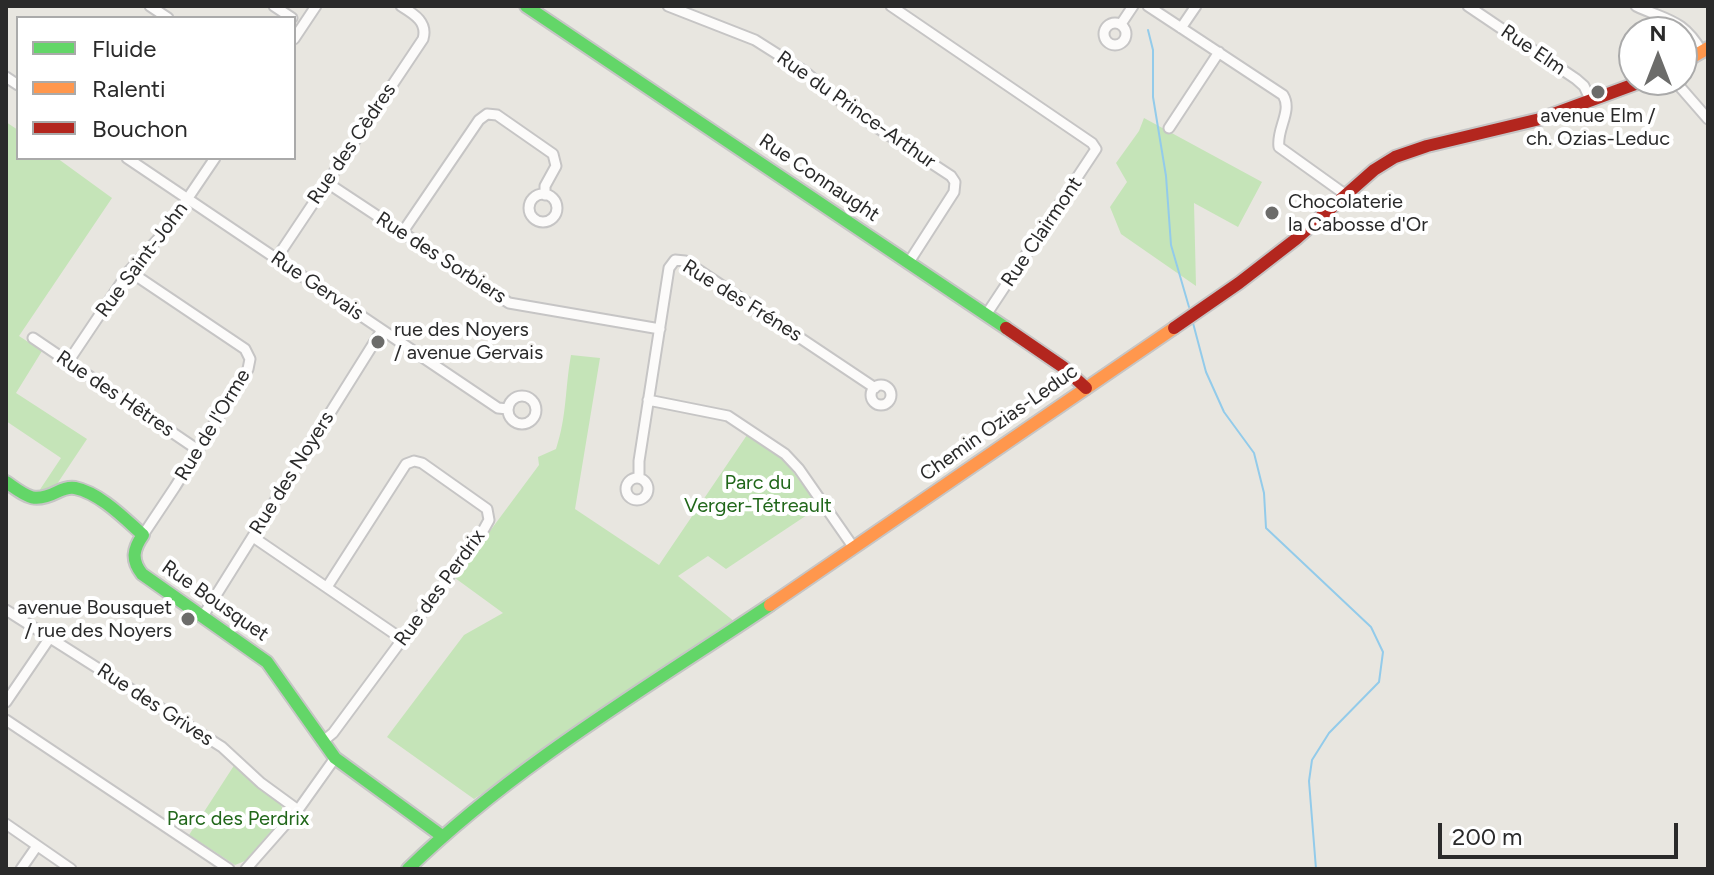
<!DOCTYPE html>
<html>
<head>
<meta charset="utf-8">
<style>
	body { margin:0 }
	#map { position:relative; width:1714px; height:875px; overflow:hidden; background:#e8e6e0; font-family:Figtree,sans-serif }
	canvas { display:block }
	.frame { position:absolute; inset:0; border:8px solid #2a2a2a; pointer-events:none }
	.legend { position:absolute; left:16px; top:16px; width:280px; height:144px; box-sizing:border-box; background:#fff; border:2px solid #aaa; margin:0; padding:10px 14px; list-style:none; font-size:24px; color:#2a2a2a }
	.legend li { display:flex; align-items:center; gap:16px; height:40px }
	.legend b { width:40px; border:2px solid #aaa }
	.north { position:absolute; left:1618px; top:16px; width:80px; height:80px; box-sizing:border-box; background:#fff; border:2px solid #aaa; border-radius:50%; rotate:0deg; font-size:22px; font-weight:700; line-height:32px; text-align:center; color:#2a2a2a }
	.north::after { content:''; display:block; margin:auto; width:28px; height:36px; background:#6c6c6a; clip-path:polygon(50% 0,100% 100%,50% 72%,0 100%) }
	.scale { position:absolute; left:1438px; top:823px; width:240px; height:36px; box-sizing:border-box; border:4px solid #2a2a2a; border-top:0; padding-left:10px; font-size:24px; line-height:28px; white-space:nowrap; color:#2a2a2a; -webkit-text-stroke:6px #fff; paint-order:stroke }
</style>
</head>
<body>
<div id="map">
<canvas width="1714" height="875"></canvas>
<div class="frame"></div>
<ul class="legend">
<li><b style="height:10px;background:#63d668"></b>Fluide</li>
<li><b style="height:10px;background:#ff974d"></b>Ralenti</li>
<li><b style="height:10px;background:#b3261e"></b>Bouchon</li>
</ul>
<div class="north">N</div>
<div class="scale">200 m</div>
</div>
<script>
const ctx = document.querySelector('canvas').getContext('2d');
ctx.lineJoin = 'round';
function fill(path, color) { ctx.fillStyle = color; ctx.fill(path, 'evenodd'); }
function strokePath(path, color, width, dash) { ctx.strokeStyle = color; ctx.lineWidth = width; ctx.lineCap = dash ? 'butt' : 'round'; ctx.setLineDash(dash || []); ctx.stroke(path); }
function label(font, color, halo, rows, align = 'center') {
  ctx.font = font + ' Figtree,sans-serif'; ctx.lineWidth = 8; ctx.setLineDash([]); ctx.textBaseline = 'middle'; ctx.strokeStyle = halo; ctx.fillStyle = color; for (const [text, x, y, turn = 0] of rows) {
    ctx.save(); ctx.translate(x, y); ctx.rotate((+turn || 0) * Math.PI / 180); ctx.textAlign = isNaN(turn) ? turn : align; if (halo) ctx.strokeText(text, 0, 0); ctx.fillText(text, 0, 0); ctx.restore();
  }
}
fill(new Path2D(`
	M 1144,118 L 1262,182 L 1238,227 L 1194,203 L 1196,286 L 1121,234 L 1110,207 L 1127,182 L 1116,163 L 1139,131 Z
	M 6,122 L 18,130 L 18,158 L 57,158 L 112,198 L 19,336 L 42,351 L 16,393 L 87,439 L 55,487 L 37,494 L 61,458 L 6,421 Z
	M 571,355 L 600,358 L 575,509 L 659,565 L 747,435 L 785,461 L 819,507 L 726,569 L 708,556 L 678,576 L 735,622 L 474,799 L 387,737 L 464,635 L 503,613 L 455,578 L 539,465 L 538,457 L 556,449 C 567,416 565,388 571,355 Z
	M 235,764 L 252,783 L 281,805 L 285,815 L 245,861 L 235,865 L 189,835 Z`), '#c5e4b8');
strokePath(new Path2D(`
	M 1148,30 L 1153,50 L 1153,97 L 1166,176 L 1171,245 L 1189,307
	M 1193,323 L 1206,372 L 1224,412 L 1254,453 L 1264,493 L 1266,528 L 1371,627 L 1383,652 L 1379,682 L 1329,733 L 1312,760 L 1309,781 L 1316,869`), '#93cbea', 2);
const street = new Path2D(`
	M 150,6 L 168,18
	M 274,6 L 292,18
	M 668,6 L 755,40 L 804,71 L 855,113 L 951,176 L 955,182 L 954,192 L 909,262
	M 891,6 L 1092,143 L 1096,149 L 986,315
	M 1148,6 L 1283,95 C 1293,111 1276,129 1279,147 L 1346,195
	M 1468,6 L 1576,79 L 1584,86 L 1591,101
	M 1636,6 C 1668,21 1683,19 1702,52
	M1104 34a11 11 0 1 1 22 0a11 11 0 1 1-22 0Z
	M 1121,24 L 1133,6
	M 1181,28 L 1196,6
	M 294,39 L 316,6
	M 6,77 L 18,85
	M 1674,80 L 1708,119
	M 1169,128 L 1219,52
	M 127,158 L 498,408 L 508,409
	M 326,182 L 509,303 L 660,329
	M529 208a14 14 0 1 1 28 0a14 14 0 1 1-28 0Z
	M 402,233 L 479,120 L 487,114 L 497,115 L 553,154 L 556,166 L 545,186 L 545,195
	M 276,259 L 423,39 C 428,22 414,14 401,6
	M 129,271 L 245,349 L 250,359 L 248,369 L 175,487 L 143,535
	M 33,338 L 198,450
	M 68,362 L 129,271 L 167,229 L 215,158
	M871 395a10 10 0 1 1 20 0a10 10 0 1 1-20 0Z
	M508 410a14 14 0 1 1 28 0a14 14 0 1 1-28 0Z
	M 648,400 L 728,416 L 785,454 L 799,469 L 854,548
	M626 489a11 11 0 1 1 22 0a11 11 0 1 1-22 0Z
	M 639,478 L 639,461 L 669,268 L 675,260 L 685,261 L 875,388
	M 253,537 L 402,639
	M 6,610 L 222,747 L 261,783 L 298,810
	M 203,616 L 382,330
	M 6,702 L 49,639
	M 6,720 L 229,869
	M 322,742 L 333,733 L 484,529 L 489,520 L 487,509 L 422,463 L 414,461 L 406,464 L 327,587
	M 6,824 L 71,869
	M 21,869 L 37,846
	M 246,869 L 298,810 L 335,758`);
const fast = new Path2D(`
	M 526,6 L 1006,328
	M 6,482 C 26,496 33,504 57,492 C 63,489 69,487 75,488 C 100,493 125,519 143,535 C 133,549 131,560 142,574 L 267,662 L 335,758 L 442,836
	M 408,869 C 515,765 646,688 770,605`);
const slow = new Path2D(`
	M 1682,63 L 1708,48
	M 770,605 L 1174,328`);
const jam = new Path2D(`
	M 1006,328 L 1063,367 L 1086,388
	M 1174,328 L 1239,283 L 1296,239 L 1374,170 L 1395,157 L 1427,146 L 1540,119 L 1646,80`);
strokePath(street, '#c6c5c5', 13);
strokePath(fast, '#c6c5c5', 16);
strokePath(slow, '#c6c5c5', 16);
strokePath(jam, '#c6c5c5', 16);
strokePath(street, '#fcfbfa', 9);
strokePath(fast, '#63d668', 12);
strokePath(slow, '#ff974d', 12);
strokePath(jam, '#b3261e', 12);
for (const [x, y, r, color] of [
	[1598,92,8,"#6c6c6a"],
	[1272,213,8,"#6c6c6a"],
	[378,342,8,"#6c6c6a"],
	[188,619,8,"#6c6c6a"]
]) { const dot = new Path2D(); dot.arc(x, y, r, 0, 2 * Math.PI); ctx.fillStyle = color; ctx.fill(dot); strokePath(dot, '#fff', 3); }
label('20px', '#2a2a2a', '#fff', [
	["Rue Elm",1533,50,34],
	["Rue du Prince-Arthur",856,110,35],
	["Rue des Cèdres",352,144,-56],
	["Rue Connaught",819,178,34],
	["Rue Clairmont",1042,232,-56],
	["Rue des Sorbiers",441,258,33],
	["Rue Saint-John",142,260,-53],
	["Rue Gervais",317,286,34],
	["Rue des Frénes",742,301,32],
	["Rue des Hêtres",115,394,34],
	["Chemin Ozias-Leduc",999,423,-35],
	["Rue de l'Orme",213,425,-59],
	["Rue des Noyers",292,473,-58],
	["Rue des Perdrix",440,588,-54],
	["Rue Bousquet",215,601,35],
	["Rue des Grives",155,705,33]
]);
label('20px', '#2a2a2a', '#fff', [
	["avenue Elm /",1598,116,"center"],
	["ch. Ozias-Leduc",1598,139,"center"],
	["Chocolaterie",1288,202],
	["la Cabosse d'Or",1288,225],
	["rue des Noyers",394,330],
	["/ avenue Gervais",394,353],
	["avenue Bousquet",172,608,"right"],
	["/ rue des Noyers",172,631,"right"]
], 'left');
label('20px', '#21671a', '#fff', [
	["Parc du",758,483],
	["Verger-Tétreault",758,506],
	["Parc des Perdrix",238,819]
]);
</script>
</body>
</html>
